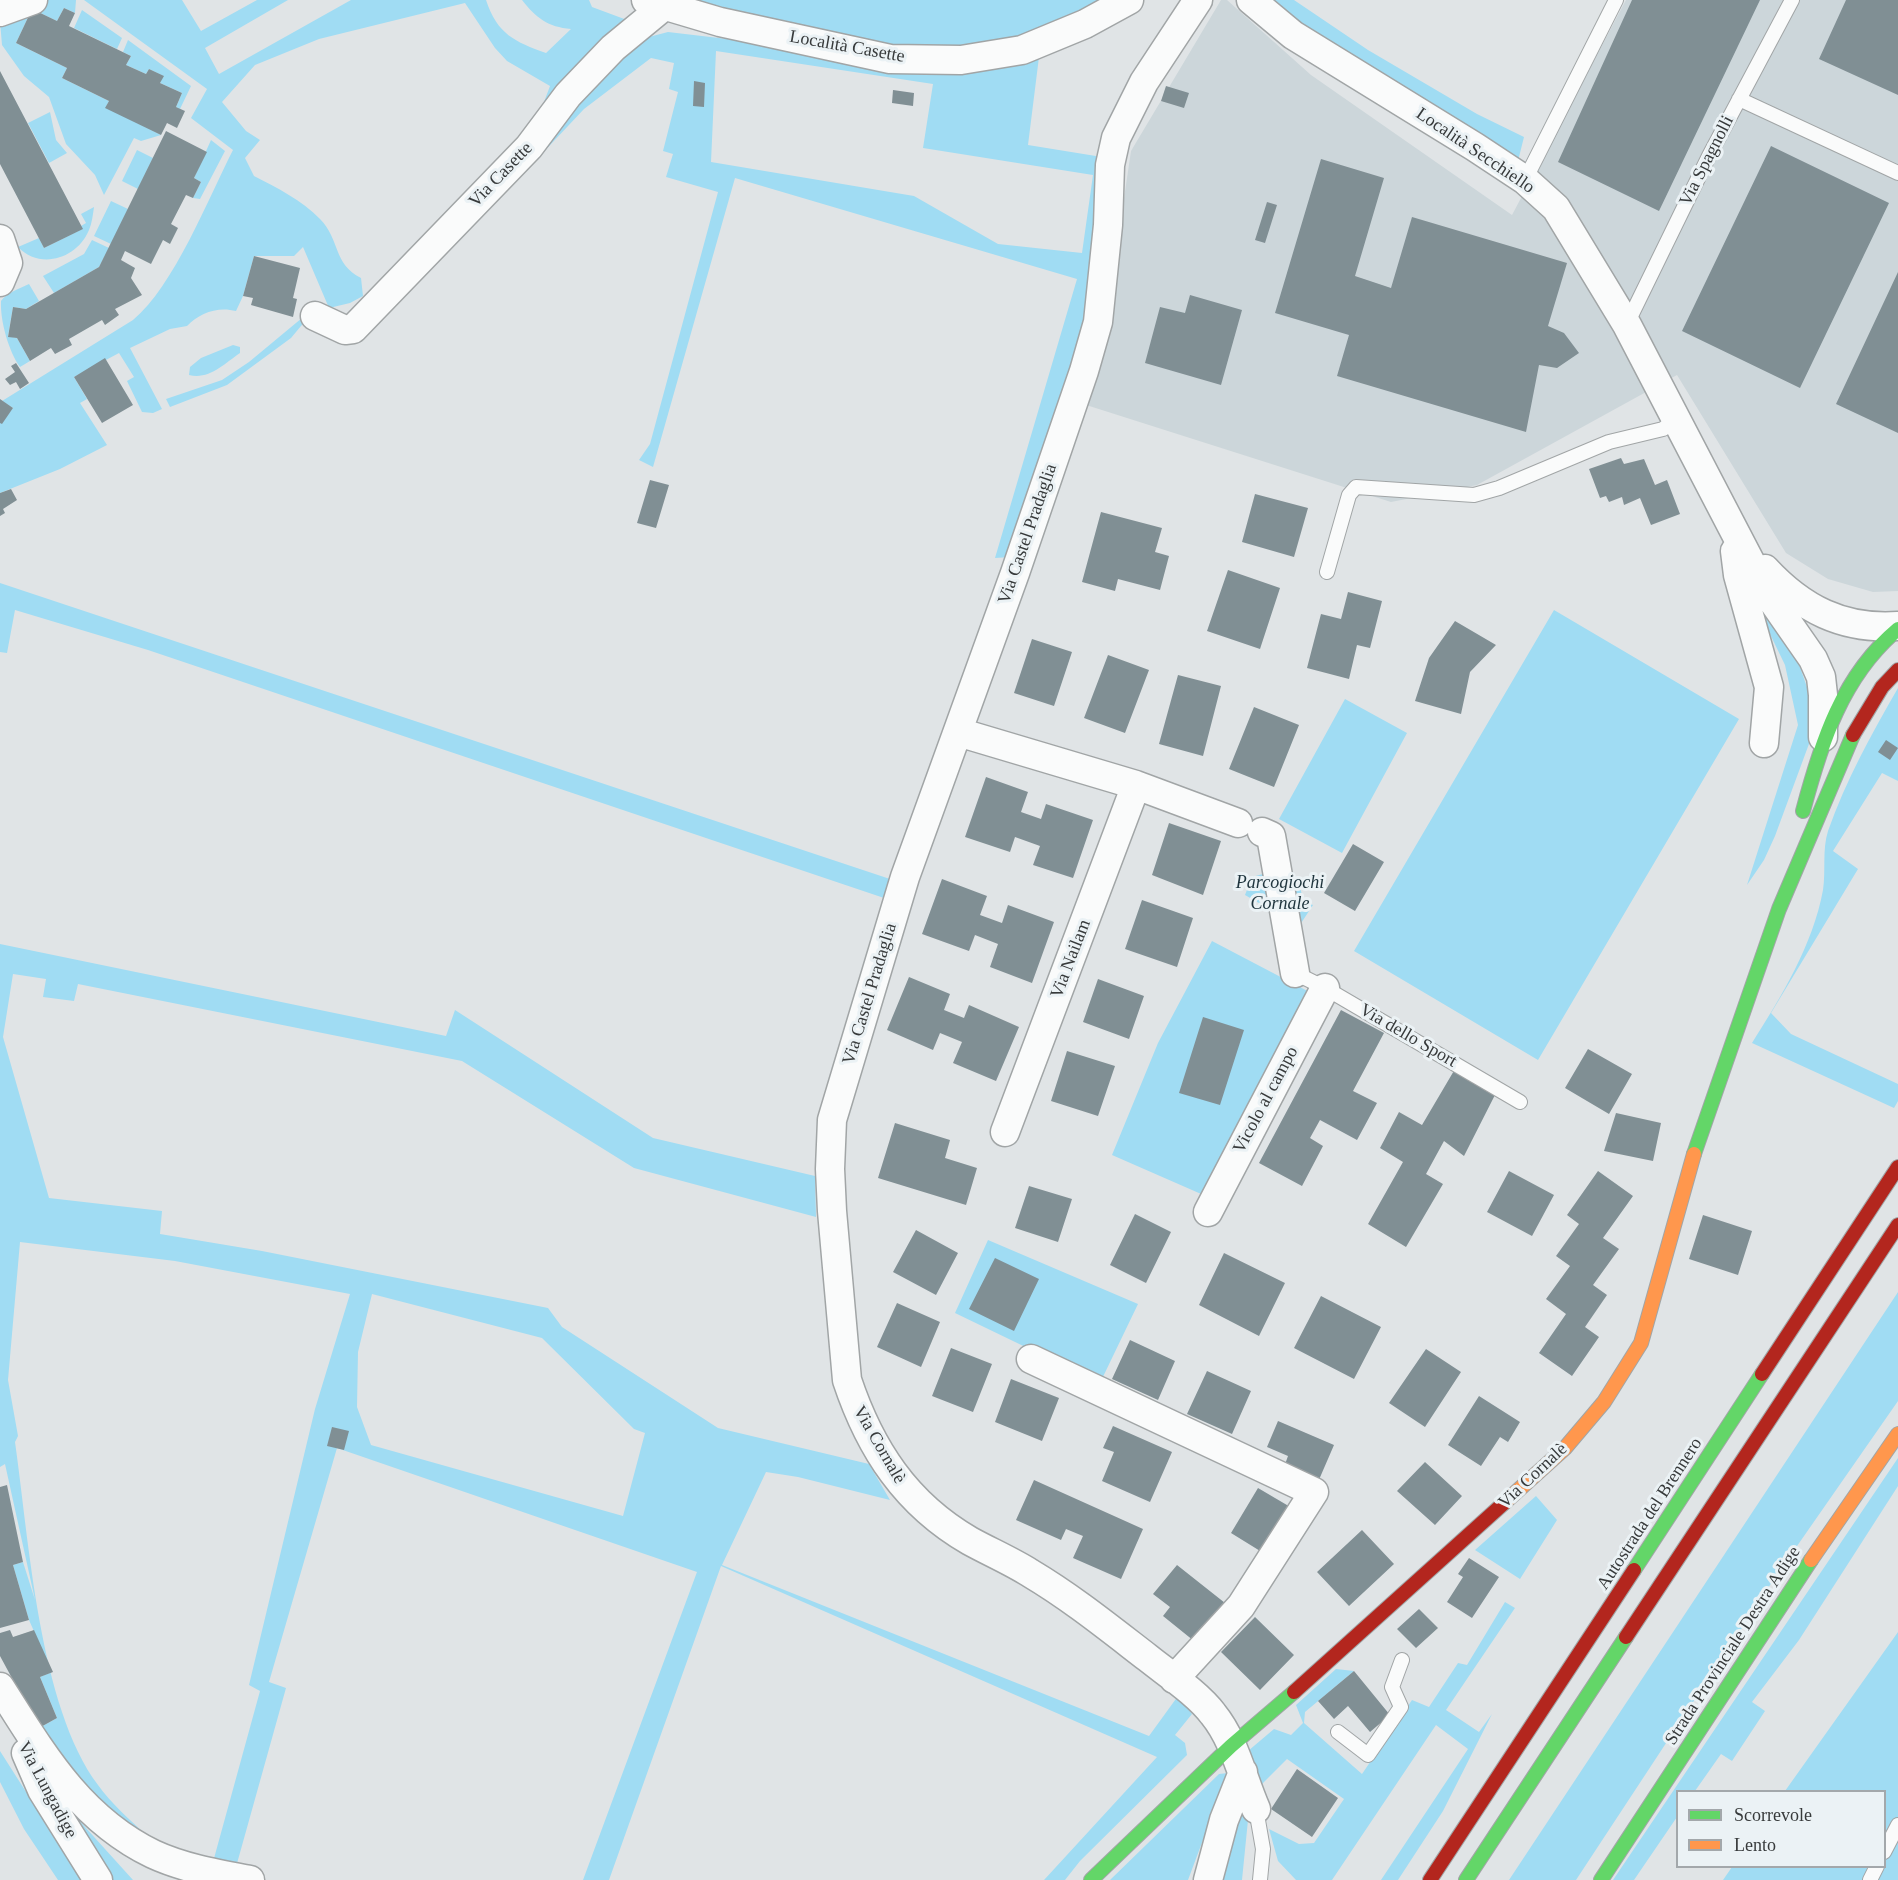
<!DOCTYPE html>
<html>
<head>
<meta charset="utf-8">
<style>
	body { margin:0 }
	#map { position:relative; width:1898px; height:1880px; overflow:hidden; background:#e0e4e6; font-family:"Times New Roman",serif }
	canvas { display:block }
	.legend { position:absolute; left:1676px; top:1790px; width:210px; height:78px; box-sizing:border-box; background:#ebf2f5; border:2px solid #a3a8ab; margin:0; padding:8px 10px; list-style:none; font-size:18px; color:#373a3b }
	.legend li { display:flex; align-items:center; gap:12px; height:30px }
	.legend b { width:30px; border:2px solid #a3a8ab }
</style>
</head>
<body>
<div id="map">
<canvas width="1898" height="1880"></canvas>
<ul class="legend">
<li><b style="height:8px;background:#63d668"></b>Scorrevole</li>
<li><b style="height:8px;background:#ff974d"></b>Lento</li>
</ul>
</div>
<script>
const ctx = document.querySelector('canvas').getContext('2d');
ctx.lineJoin = 'round';
function fill(path, color) { ctx.fillStyle = color; ctx.fill(path, 'evenodd'); }
function strokePath(path, color, width, dash) { ctx.strokeStyle = color; ctx.lineWidth = width; ctx.lineCap = dash ? 'butt' : 'round'; ctx.setLineDash(dash || []); ctx.stroke(path); }
function label(font, color, halo, rows, align = 'center') {
  ctx.font = font + ' "Times New Roman",serif'; ctx.lineWidth = 6; ctx.setLineDash([]); ctx.textBaseline = 'middle'; ctx.strokeStyle = halo; ctx.fillStyle = color; for (const [text, x, y, turn = 0] of rows) {
    ctx.save(); ctx.translate(x, y); ctx.rotate((+turn || 0) * Math.PI / 180); ctx.textAlign = isNaN(turn) ? turn : align; if (halo) ctx.strokeText(text, 0, 0); ctx.fillText(text, 0, 0); ctx.restore();
  }
}
fill(new Path2D(`
	M 1221,0 L 1227,0 L 1311,75 L 1512,215 L 1626,0 L 1898,0 L 1898,591 L 1873,592 L 1828,579 L 1786,553 L 1677,375 L 1477,485 L 1391,502 L 1083,404 L 1105,327 L 1131,151 Z`), '#ccd6da');
fill(new Path2D(`
	M 43,0 L 76,0 L 75,13 L 64,8 L 57,21 L 32,9 L 16,43 L 67,68 L 62,78 L 109,101 L 106,107 L 161,135 L 141,141 L 134,138 L 104,195 L 95,175 L 66,144 L 49,97 L 24,76 L 2,45 L 0,21 Z
	M 84,0 L 182,0 L 201,31 L 257,0 L 288,0 L 205,48 L 219,74 L 351,0 L 486,0 C 497,34 515,42 546,53 L 571,29 C 548,27 536,18 522,0 L 589,0 L 592,7 L 627,20 L 538,118 L 550,86 L 507,61 L 495,48 L 465,3 L 319,39 L 255,65 L 222,102 L 246,131 L 260,140 L 245,158 L 254,176 C 277,188 302,200 320,219 C 340,239 333,264 361,278 L 363,296 L 350,303 L 329,308 L 303,247 L 294,256 L 254,256 L 243,296 L 236,311 C 218,306 199,313 187,326 L 170,329 L 130,348 L 162,409 L 153,413 L 142,412 L 127,381 L 134,377 L 119,353 L 74,377 L 87,399 L 80,403 L 107,445 L 60,469 L 0,493 L 0,423 L 13,408 L 2,401 L 133,320 C 174,286 208,199 233,150 L 191,118 L 207,89 Z
	M 688,0 L 1106,0 L 1066,23 L 978,49 L 886,47 Z
	M 1270,0 L 1294,0 L 1368,50 L 1477,114 L 1524,137 L 1518,161 L 1282,13 Z
	M 82,10 L 122,38 L 117,49 L 74,28 Z
	M 668,32 L 736,40 L 863,66 L 1039,57 L 1028,145 L 1102,157 L 1088,322 L 1010,557 L 995,558 L 1077,279 L 735,178 L 653,467 L 639,460 L 650,444 L 718,192 L 666,177 L 673,154 L 663,151 L 678,92 L 669,89 L 674,63 L 651,58 L 584,109 L 536,160 L 599,77 L 645,38 ZM 716,51 L 933,84 L 923,148 L 1093,175 L 1082,253 L 998,244 L 914,196 L 711,162 Z
	M 128,40 L 191,86 L 180,109 L 176,107 L 182,93 L 160,83 L 163,76 L 149,69 L 146,74 L 126,65 L 131,56 L 123,52 Z
	M 50,112 L 56,140 L 67,153 L 49,163 L 28,123 Z
	M 211,140 L 225,151 L 200,199 L 193,198 L 201,182 L 194,178 Z
	M 137,150 L 153,158 L 138,189 L 122,181 Z
	M 111,201 L 128,209 L 111,244 L 94,236 Z
	M 94,207 C 93,214 92,223 89,230 C 77,259 40,270 18,247 L 39,238 L 44,248 L 82,229 L 81,226 L 86,223 L 81,214 Z
	M 92,240 L 109,248 L 99,267 L 54,293 L 43,276 L 84,254 Z
	M 29,284 L 39,301 L 26,309 L 13,307 L 8,336 L 17,338 L 30,361 L 20,367 C 9,352 0,321 1,301 C 6,293 21,288 29,284 Z
	M 302,318 L 306,320 L 291,338 L 227,385 L 170,407 L 166,399 L 222,380 L 249,362 Z
	M 233,345 L 240,347 L 240,353 C 224,364 209,380 189,375 L 190,367 L 201,358 Z
	M 0,583 L 893,880 L 887,899 L 148,650 L 15,610 L 7,653 L 0,652 Z
	M 1754,601 L 1792,644 L 1809,693 L 1813,733 L 1775,836 L 1764,860 L 1747,885 L 1798,725 L 1785,665 Z
	M 1554,610 L 1739,719 L 1538,1060 L 1354,951 Z
	M 1898,688 L 1898,781 L 1882,773 L 1833,851 L 1858,869 L 1771,1013 L 1791,1034 L 1898,1084 L 1898,1101 L 1894,1108 L 1752,1043 C 1781,997 1813,945 1823,890 C 1826,871 1822,850 1828,831 C 1846,780 1871,735 1898,688 Z
	M 1345,699 L 1407,733 L 1342,853 L 1279,819 Z
	M 1277,870 L 1299,881 L 1303,901 L 1313,905 L 1288,943 L 1280,915 L 1245,895 L 1252,877 Z
	M 1212,941 L 1315,995 L 1208,1197 L 1112,1155 L 1158,1043 Z
	M 0,944 L 446,1036 L 455,1010 L 653,1138 L 815,1176 L 816,1217 L 634,1168 L 462,1061 L 78,984 L 74,1001 L 43,997 L 46,979 L 13,974 L 3,1037 L 49,1198 L 162,1211 L 160,1234 L 262,1251 L 548,1308 L 562,1327 L 718,1428 L 869,1464 L 890,1500 L 798,1477 L 766,1472 L 722,1565 L 1149,1736 L 1178,1696 L 1192,1714 L 1175,1735 L 1185,1743 L 1187,1755 L 1080,1861 L 1065,1880 L 1044,1880 L 1157,1757 L 721,1566 L 609,1880 L 583,1880 L 697,1572 L 337,1448 L 269,1682 L 286,1688 L 236,1867 L 213,1862 L 260,1691 L 249,1685 L 315,1409 L 350,1294 L 175,1261 L 20,1242 L 8,1380 L 18,1436 L 15,1442 C 29,1540 39,1706 98,1785 C 111,1803 129,1819 145,1834 C 96,1801 75,1773 39,1728 L 57,1718 L 40,1677 L 52,1672 L 29,1620 L 13,1565 L 23,1562 L 35,1600 L 5,1464 L 0,1467 ZM 372,1294 L 542,1338 L 634,1429 L 645,1433 L 623,1516 L 371,1445 L 357,1407 L 358,1352 Z
	M 988,1240 L 1138,1304 L 1100,1383 L 955,1313 Z
	M 1898,1292 L 1898,1401 L 1772,1582 L 1576,1880 L 1509,1880 Z
	M 1898,1458 L 1898,1486 L 1799,1640 L 1752,1702 L 1765,1711 L 1732,1761 L 1721,1754 L 1695,1791 L 1678,1792 L 1677,1817 L 1634,1880 L 1613,1880 Z
	M 1536,1496 L 1557,1520 L 1520,1579 L 1475,1550 Z
	M 1505,1602 L 1515,1608 L 1446,1710 L 1479,1732 L 1492,1714 L 1443,1811 L 1398,1880 L 1381,1880 L 1468,1749 L 1436,1725 L 1332,1880 L 1296,1880 L 1278,1861 L 1269,1829 L 1299,1844 L 1314,1843 L 1344,1799 L 1287,1759 L 1258,1788 L 1248,1751 L 1274,1729 L 1291,1735 L 1303,1723 L 1296,1705 L 1336,1669 L 1354,1671 L 1305,1712 L 1304,1723 L 1362,1774 L 1412,1700 L 1429,1707 L 1458,1663 L 1467,1665 Z
	M 1898,1632 L 1898,1880 L 1723,1880 L 1732,1867 L 1884,1866 L 1884,1792 L 1785,1791 Z
	M 0,1751 L 28,1795 L 32,1794 L 83,1880 L 58,1880 L 24,1829 L 0,1782 Z
	M 1228,1773 L 1188,1880 L 1110,1880 L 1219,1774 Z
	M 48,1786 L 133,1880 L 105,1880 Z
	M 1249,1810 L 1242,1880 L 1220,1880 L 1235,1814 Z`), '#a0dcf3');
fill(new Path2D(`
	M 1632,0 L 1760,0 L 1659,211 L 1558,162 Z
	M 1846,0 L 1898,0 L 1898,95 L 1819,59 Z
	M 64,8 L 75,13 L 69,26 L 131,56 L 126,65 L 146,74 L 149,69 L 164,76 L 160,83 L 182,93 L 176,107 L 185,111 L 177,128 L 167,123 L 161,135 L 105,108 L 109,101 L 62,78 L 67,68 L 16,43 L 32,9 L 57,21 Z
	M 0,71 L 83,229 L 44,248 L 0,164 Z
	M 694,81 L 705,83 L 704,107 L 693,106 Z
	M 1166,86 L 1189,93 L 1184,108 L 1161,101 Z
	M 893,90 L 914,93 L 913,106 L 892,103 Z
	M 166,131 L 207,152 L 194,178 L 201,182 L 193,198 L 186,195 L 171,224 L 178,228 L 170,244 L 163,240 L 151,264 L 125,251 L 121,260 L 135,268 L 131,278 L 142,295 L 115,309 L 119,315 L 105,325 L 102,320 L 69,339 L 72,345 L 55,354 L 51,348 L 30,361 L 17,338 L 8,337 L 13,307 L 26,309 L 99,267 Z
	M 1771,146 L 1889,203 L 1800,388 L 1682,331 Z
	M 1321,159 L 1384,178 L 1355,276 L 1391,288 L 1412,217 L 1567,263 L 1548,326 L 1564,333 L 1579,353 L 1557,368 L 1539,365 L 1526,432 L 1337,376 L 1349,335 L 1275,313 Z
	M 1267,202 L 1277,205 L 1265,243 L 1255,240 Z
	M 254,256 L 300,268 L 293,298 L 297,299 L 293,317 L 251,305 L 253,298 L 243,296 Z
	M 1898,272 L 1898,433 L 1836,404 Z
	M 1190,295 L 1242,310 L 1221,385 L 1145,363 L 1160,307 L 1185,313 Z
	M 105,358 L 133,405 L 102,423 L 74,377 Z
	M 16,363 L 29,383 L 20,389 L 16,382 L 10,385 L 5,379 L 15,372 L 11,366 Z
	M 0,399 L 13,408 L 2,424 L 0,423 Z
	M 1621,458 L 1624,464 L 1644,459 L 1655,485 L 1667,480 L 1680,514 L 1651,525 L 1640,498 L 1624,505 L 1622,497 L 1609,502 L 1606,496 L 1600,498 L 1589,469 Z
	M 650,480 L 669,485 L 656,528 L 637,523 Z
	M 11,489 L 17,500 L 3,509 L 5,513 L 0,516 L 0,493 Z
	M 1255,494 L 1308,508 L 1294,557 L 1242,542 Z
	M 1101,512 L 1162,528 L 1155,552 L 1169,556 L 1160,590 L 1118,579 L 1115,591 L 1082,582 Z
	M 1228,570 L 1280,588 L 1260,649 L 1207,631 Z
	M 1348,592 L 1382,601 L 1370,648 L 1357,645 L 1349,679 L 1307,668 L 1321,614 L 1341,619 Z
	M 1455,621 L 1496,645 L 1470,672 L 1461,714 L 1415,701 L 1429,658 Z
	M 1032,639 L 1072,652 L 1054,706 L 1014,693 Z
	M 1108,655 L 1149,670 L 1125,733 L 1084,718 Z
	M 1178,675 L 1221,686 L 1203,756 L 1159,744 Z
	M 1254,707 L 1299,725 L 1274,787 L 1229,769 Z
	M 1886,740 L 1898,748 L 1890,760 L 1878,752 Z
	M 986,777 L 1028,792 L 1021,812 L 1041,819 L 1046,804 L 1093,820 L 1073,878 L 1033,865 L 1040,846 L 1015,837 L 1010,852 L 965,837 Z
	M 1169,823 L 1221,841 L 1203,895 L 1152,875 Z
	M 1353,844 L 1384,862 L 1355,911 L 1324,893 Z
	M 942,879 L 987,896 L 980,915 L 1002,923 L 1008,905 L 1054,922 L 1032,983 L 990,967 L 998,944 L 975,935 L 969,951 L 922,934 Z
	M 1142,900 L 1193,918 L 1177,967 L 1125,949 Z
	M 909,977 L 950,994 L 944,1010 L 964,1018 L 969,1005 L 1019,1027 L 996,1081 L 953,1063 L 962,1042 L 940,1033 L 933,1050 L 887,1030 Z
	M 1098,979 L 1144,996 L 1129,1039 L 1083,1022 Z
	M 1341,1010 L 1384,1033 L 1353,1091 L 1377,1103 L 1357,1140 L 1320,1120 L 1310,1138 L 1323,1146 L 1302,1186 L 1259,1163 Z
	M 1203,1017 L 1244,1030 L 1220,1105 L 1179,1093 Z
	M 1588,1049 L 1632,1074 L 1609,1114 L 1565,1088 Z
	M 1067,1051 L 1115,1066 L 1098,1116 L 1051,1101 Z
	M 1455,1069 L 1497,1091 L 1464,1156 L 1444,1141 L 1426,1174 L 1443,1184 L 1406,1247 L 1368,1224 L 1403,1162 L 1380,1148 L 1399,1112 L 1422,1125 Z
	M 1616,1113 L 1661,1123 L 1653,1161 L 1604,1151 Z
	M 895,1123 L 950,1140 L 945,1158 L 977,1168 L 966,1205 L 878,1178 Z
	M 1509,1171 L 1554,1195 L 1532,1236 L 1487,1212 Z
	M 1598,1171 L 1633,1196 L 1603,1238 L 1619,1249 L 1593,1285 L 1607,1295 L 1585,1327 L 1599,1337 L 1572,1376 L 1539,1353 L 1566,1314 L 1546,1299 L 1570,1266 L 1556,1256 L 1579,1224 L 1567,1215 Z
	M 1029,1186 L 1072,1199 L 1058,1242 L 1015,1228 Z
	M 1135,1214 L 1171,1232 L 1146,1283 L 1110,1265 Z
	M 1703,1215 L 1752,1231 L 1738,1275 L 1689,1259 Z
	M 916,1230 L 958,1253 L 936,1295 L 893,1272 Z
	M 1224,1253 L 1285,1283 L 1259,1336 L 1199,1305 Z
	M 995,1258 L 1039,1279 L 1014,1331 L 969,1309 Z
	M 1321,1296 L 1381,1327 L 1354,1379 L 1294,1348 Z
	M 897,1303 L 940,1322 L 921,1367 L 877,1347 Z
	M 1130,1340 L 1175,1361 L 1158,1400 L 1112,1379 Z
	M 951,1348 L 992,1364 L 973,1412 L 932,1396 Z
	M 1426,1349 L 1461,1372 L 1425,1427 L 1389,1403 Z
	M 1207,1371 L 1251,1391 L 1232,1434 L 1187,1414 Z
	M 1011,1379 L 1059,1398 L 1042,1441 L 995,1422 Z
	M 1479,1396 L 1520,1422 L 1508,1442 L 1500,1437 L 1481,1466 L 1448,1445 Z
	M 1278,1421 L 1334,1445 L 1318,1482 L 1284,1467 L 1288,1456 L 1267,1447 Z
	M 1113,1426 L 1172,1452 L 1150,1502 L 1102,1481 L 1114,1452 L 1103,1448 Z
	M 332,1427 L 349,1431 L 344,1450 L 327,1446 Z
	M 1425,1462 L 1462,1496 L 1435,1525 L 1397,1491 Z
	M 1034,1480 L 1143,1529 L 1121,1579 L 1073,1558 L 1083,1536 L 1066,1529 L 1061,1540 L 1016,1520 Z
	M 7,1485 L 23,1562 L 13,1565 L 29,1620 L 0,1628 L 0,1487 Z
	M 1258,1488 L 1292,1508 L 1265,1554 L 1231,1533 Z
	M 1362,1530 L 1394,1564 L 1349,1606 L 1317,1572 Z
	M 1469,1558 L 1499,1577 L 1472,1618 L 1447,1602 L 1463,1577 L 1458,1574 Z
	M 1177,1565 L 1225,1603 L 1194,1641 L 1163,1616 L 1170,1607 L 1153,1594 Z
	M 1419,1609 L 1438,1628 L 1416,1648 L 1397,1629 Z
	M 1255,1617 L 1294,1655 L 1260,1690 L 1221,1652 Z
	M 10,1630 L 13,1637 L 34,1630 L 53,1672 L 40,1677 L 57,1718 L 39,1728 L 0,1656 L 0,1633 Z
	M 1354,1671 L 1390,1715 L 1370,1732 L 1348,1706 L 1334,1719 L 1318,1701 Z
	M 1297,1769 L 1338,1798 L 1312,1837 L 1271,1809 Z`), '#808f94');
const lane = new Path2D(`
	M 1739,99 L 1898,173
	M 1525,180 L 1616,0
	M 1627,324 L 1709,156 L 1792,0
	M 1327,572 L 1349,495 L 1356,487 L 1474,495 L 1499,488 L 1609,442 L 1663,429 L 1678,418
	M 1295,973 L 1325,988 L 1520,1102
	M 1338,1732 L 1368,1755 L 1401,1707 L 1392,1687 L 1402,1660
	M 1256,1809 L 1263,1849 L 1260,1880
	M 1884,1852 L 1898,1825
	M 1870,1880 L 1877,1866`);
const street = new Path2D(`
	M 646,0 L 720,22 L 890,59 L 961,60 L 1022,50 L 1085,24 L 1129,0
	M 1198,0 L 1144,82 L 1116,138 L 1110,165 L 1108,225 L 1098,322 L 1084,371 L 1015,573 L 905,877 L 832,1120 L 830,1169 L 832,1211 L 847,1380 C 870,1449 906,1504 970,1541 C 990,1552 1011,1561 1030,1573 C 1072,1598 1109,1628 1148,1658 C 1168,1674 1198,1694 1213,1714 C 1235,1741 1242,1777 1256,1809
	M 1251,0 L 1293,35 L 1475,147 L 1525,180 L 1556,208 L 1627,325 L 1765,590 L 1813,659 L 1821,677 L 1823,695 L 1823,737
	M 0,12 L 33,0
	M 0,239 L 8,263 L 0,282
	M 315,316 L 345,330 L 353,329 L 529,147 L 568,95 L 613,48 L 664,6
	M 1735,551 L 1738,575 L 1769,687 L 1764,743
	M 1765,569 C 1802,609 1843,630 1898,626
	M 958,732 L 1136,785 L 1238,823
	M 1262,832 L 1271,836 L 1295,973
	M 1005,1132 L 1136,785
	M 1208,1212 L 1325,988
	M 1031,1359 L 1314,1492 L 1241,1606 L 1174,1679
	M 0,1687 C 42,1753 79,1818 153,1854 C 183,1868 218,1874 250,1880
	M 26,1753 L 42,1790 L 98,1880
	M 1208,1880 L 1224,1820 L 1243,1772`);
const fast = new Path2D(`
	M 1803,811 C 1821,743 1842,676 1898,629
	M 1694,1154 L 1779,909 L 1853,735
	M 1634,1570 L 1762,1374
	M 1091,1880 L 1231,1746 L 1294,1692
	M 1466,1880 L 1626,1637
	M 1601,1880 L 1811,1560`);
const slow = new Path2D(`
	M 1504,1503 L 1565,1448 L 1604,1402 L 1641,1343 L 1694,1154
	M 1811,1560 L 1898,1434`);
const jam = new Path2D(`
	M 1853,735 L 1882,687 L 1898,670
	M 1762,1374 L 1898,1167
	M 1626,1637 L 1898,1225
	M 1294,1692 L 1504,1503
	M 1430,1880 L 1634,1570`);
strokePath(lane, '#a1a5a6', 16);
strokePath(street, '#a1a5a6', 31);
strokePath(fast, '#a1a5a6', 16);
strokePath(slow, '#a1a5a6', 16);
strokePath(jam, '#a1a5a6', 16);
strokePath(lane, '#fafbfb', 14);
strokePath(street, '#fafbfb', 28);
strokePath(fast, '#63d668', 14);
strokePath(slow, '#ff974d', 14);
strokePath(jam, '#b3261e', 14);
label('18px', '#373a3b', '#ebf2f5', [
	["Località Casette",847,47,10],
	["Località Secchiello",1475,151,34],
	["Via Spagnolli",1707,161,-63],
	["Via Casette",501,175,-46],
	["Via Castel Pradaglia",1028,534,-71],
	["Via Nailam",1071,959,-69],
	["Via Castel Pradaglia",870,994,-73],
	["Via dello Sport",1408,1036,30],
	["Vicolo al campo",1266,1100,-62],
	["Via Cornalè",879,1445,60],
	["Via Cornalè",1533,1476,-43],
	["Autostrada del Brennero",1650,1514,-57],
	["Strada Provinciale Destra Adige",1733,1646,-57],
	["Via Lungadige",47,1790,62]
]);
label('italic 18px', '#1f343d', '#ebf2f5', [
	["Parcogiochi",1280,883],
	["Cornale",1280,904]
]);
</script>
</body>
</html>
